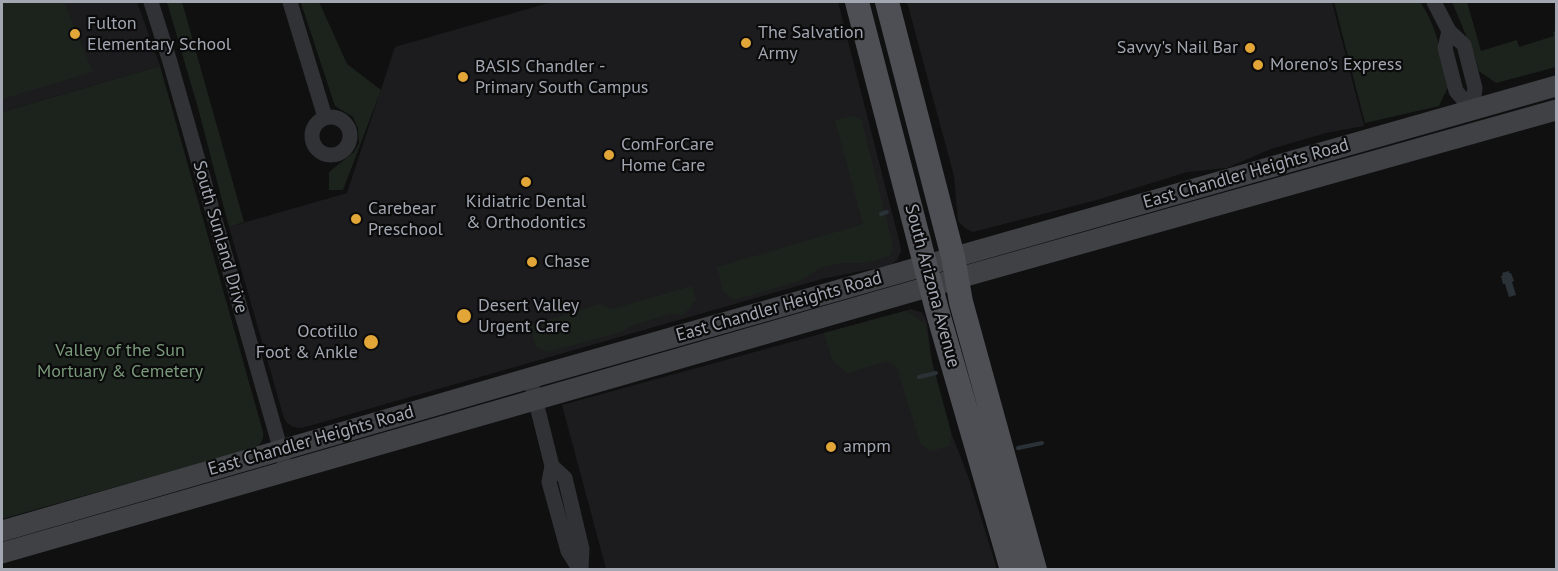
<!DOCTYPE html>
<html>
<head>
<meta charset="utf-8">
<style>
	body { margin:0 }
	#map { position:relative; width:1558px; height:571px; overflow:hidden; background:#101011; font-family:"PT Sans",sans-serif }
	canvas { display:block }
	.frame { position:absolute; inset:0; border:3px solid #a2a7b1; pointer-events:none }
</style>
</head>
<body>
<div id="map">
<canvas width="1558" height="571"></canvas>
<div class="frame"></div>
</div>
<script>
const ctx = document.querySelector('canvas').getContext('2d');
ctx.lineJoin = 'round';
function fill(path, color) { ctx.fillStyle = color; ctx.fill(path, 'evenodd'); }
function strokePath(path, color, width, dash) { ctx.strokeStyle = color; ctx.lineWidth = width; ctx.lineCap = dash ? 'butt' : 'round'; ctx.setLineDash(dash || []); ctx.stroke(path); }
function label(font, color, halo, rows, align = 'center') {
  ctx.font = font + ' "PT Sans",sans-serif'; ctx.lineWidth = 4.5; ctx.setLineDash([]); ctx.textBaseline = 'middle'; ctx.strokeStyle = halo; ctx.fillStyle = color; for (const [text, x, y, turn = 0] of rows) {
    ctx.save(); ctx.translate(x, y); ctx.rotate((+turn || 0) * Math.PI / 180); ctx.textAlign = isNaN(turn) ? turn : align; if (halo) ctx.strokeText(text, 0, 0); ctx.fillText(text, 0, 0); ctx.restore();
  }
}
fill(new Path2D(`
	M 2,2 L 137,2 L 160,66 L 2,112 Z
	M 552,2 L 838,2 L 900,244 L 901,251 L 897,260 L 891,265 L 822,279 L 302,428 L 293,427 L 287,423 L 284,418 L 229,227 L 347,193 L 395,47 Z
	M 907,2 L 1332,2 L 1364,126 L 1326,133 L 1271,149 L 1227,168 L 1187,172 L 1097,200 L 973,232 L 965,228 L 958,221 L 954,176 Z
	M 911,309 L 921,312 L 925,317 L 927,323 L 932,362 L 951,432 L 968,476 L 997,569 L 606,569 L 562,405 Z`), '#1c1c1e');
fill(new Path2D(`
	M 2,2 L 64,2 L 93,72 L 2,99 Z
	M 167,2 L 182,2 L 244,222 L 229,227 L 198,108 Z
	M 302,2 L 319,2 L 347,64 L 381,90 L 343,190 L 329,190 L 329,172 L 354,152 L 359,143 L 358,129 L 353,117 L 335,106 L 301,3 Z
	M 1334,2 L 1420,2 C 1437,26 1442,57 1449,85 L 1439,106 L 1365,123 Z
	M 1452,2 L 1467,2 L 1481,51 L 1517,40 L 1519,47 L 1554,36 L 1553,32 L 1556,31 L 1556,67 L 1496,83 L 1479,71 L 1474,54 Z
	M 160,66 L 263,432 C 264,440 261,445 253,448 L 2,519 L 2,112 Z
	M 853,116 L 861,119 L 893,245 L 890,256 L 864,263 L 840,263 L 820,268 L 800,281 L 734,300 L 723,291 L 717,267 L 863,224 L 835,120 Z
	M 692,286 L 696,300 L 683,315 L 670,314 L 633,325 L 622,332 L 547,352 L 536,347 L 530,325 L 600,304 L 612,309 Z
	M 906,311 L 925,324 L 932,362 L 951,432 L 950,446 L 930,451 L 920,443 L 897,367 L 888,361 L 848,373 L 832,360 L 824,333 Z`), '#1c231d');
fill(new Path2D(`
	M 1509,271 L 1509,273 L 1511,273 L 1514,281 L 1512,282 L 1516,295 L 1509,297 L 1505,284 L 1503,284 L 1501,276 L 1503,275 L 1502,273 Z`), '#2a3238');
strokePath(new Path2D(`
	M 881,214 L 887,212
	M 919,377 L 936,373
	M 1018,448 L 1042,443`), '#2a3238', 4);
strokePath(new Path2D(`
	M 151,2 L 170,62 L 287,472
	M 290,2 L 325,117
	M 1434,2 L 1449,31 L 1464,45 L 1475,88 L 1472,110
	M 1449,31 L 1445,48 L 1456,91 L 1472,110
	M312 136a19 19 0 1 1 38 0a19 19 0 1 1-38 0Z
	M 530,378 L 552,466 L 549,482 L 568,551 L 580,570
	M 552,466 L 565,478 L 582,549 L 581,570`), '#313235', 15);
strokePath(new Path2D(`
	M 2,531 L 530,378 L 1556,86
	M 2,553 L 980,272 L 1556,110`), '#3f4145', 21);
strokePath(new Path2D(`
	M 857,2 L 937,310 L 1012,570
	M 887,2 L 953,257 L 961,302 L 1035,570`), '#4d4f54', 24);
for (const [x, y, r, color] of [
	[75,34,6,"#e2a537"],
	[746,43,6,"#e2a537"],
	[1250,48,6,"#e2a537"],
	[1258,65,6,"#e2a537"],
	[463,77,6,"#e2a537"],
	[609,155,6,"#e2a537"],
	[526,182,6,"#e2a537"],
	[356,219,6,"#e2a537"],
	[532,262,6,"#e2a537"],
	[464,316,8,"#e2a537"],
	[371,342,8,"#e2a537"],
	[831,447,6,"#e2a537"]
]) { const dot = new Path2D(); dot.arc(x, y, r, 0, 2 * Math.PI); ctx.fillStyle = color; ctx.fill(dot); strokePath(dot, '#0b0b0c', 2); }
label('18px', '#a2a7b1', '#0b0b0c', [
	["Fulton",87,24],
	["Elementary School",87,45],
	["The Salvation",758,33],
	["Army",758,54],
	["Savvy's Nail Bar",1238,48,"right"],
	["Moreno's Express",1270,65],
	["BASIS Chandler -",475,67],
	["Primary South Campus",475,88],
	["ComForCare",621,145],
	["Home Care",621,166],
	["Kidiatric Dental",526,202,"center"],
	["& Orthodontics",526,223,"center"],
	["Carebear",368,209],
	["Preschool",368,230],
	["Chase",544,262],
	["Desert Valley",478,306],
	["Urgent Care",478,327],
	["Ocotillo",358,332,"right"],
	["Foot & Ankle",358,353,"right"],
	["ampm",843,447]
], 'left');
label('18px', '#a2a7b1', '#0b0b0c', [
	["East Chandler Heights Road",1246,174,-16],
	["South Sunland Drive",220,237,74],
	["South Arizona Avenue",932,286,75],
	["East Chandler Heights Road",779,307,-16],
	["East Chandler Heights Road",311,441,-16]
]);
label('18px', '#7a9a7b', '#0b0b0c', [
	["Valley of the Sun",120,351],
	["Mortuary & Cemetery",120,372]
]);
</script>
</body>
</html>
